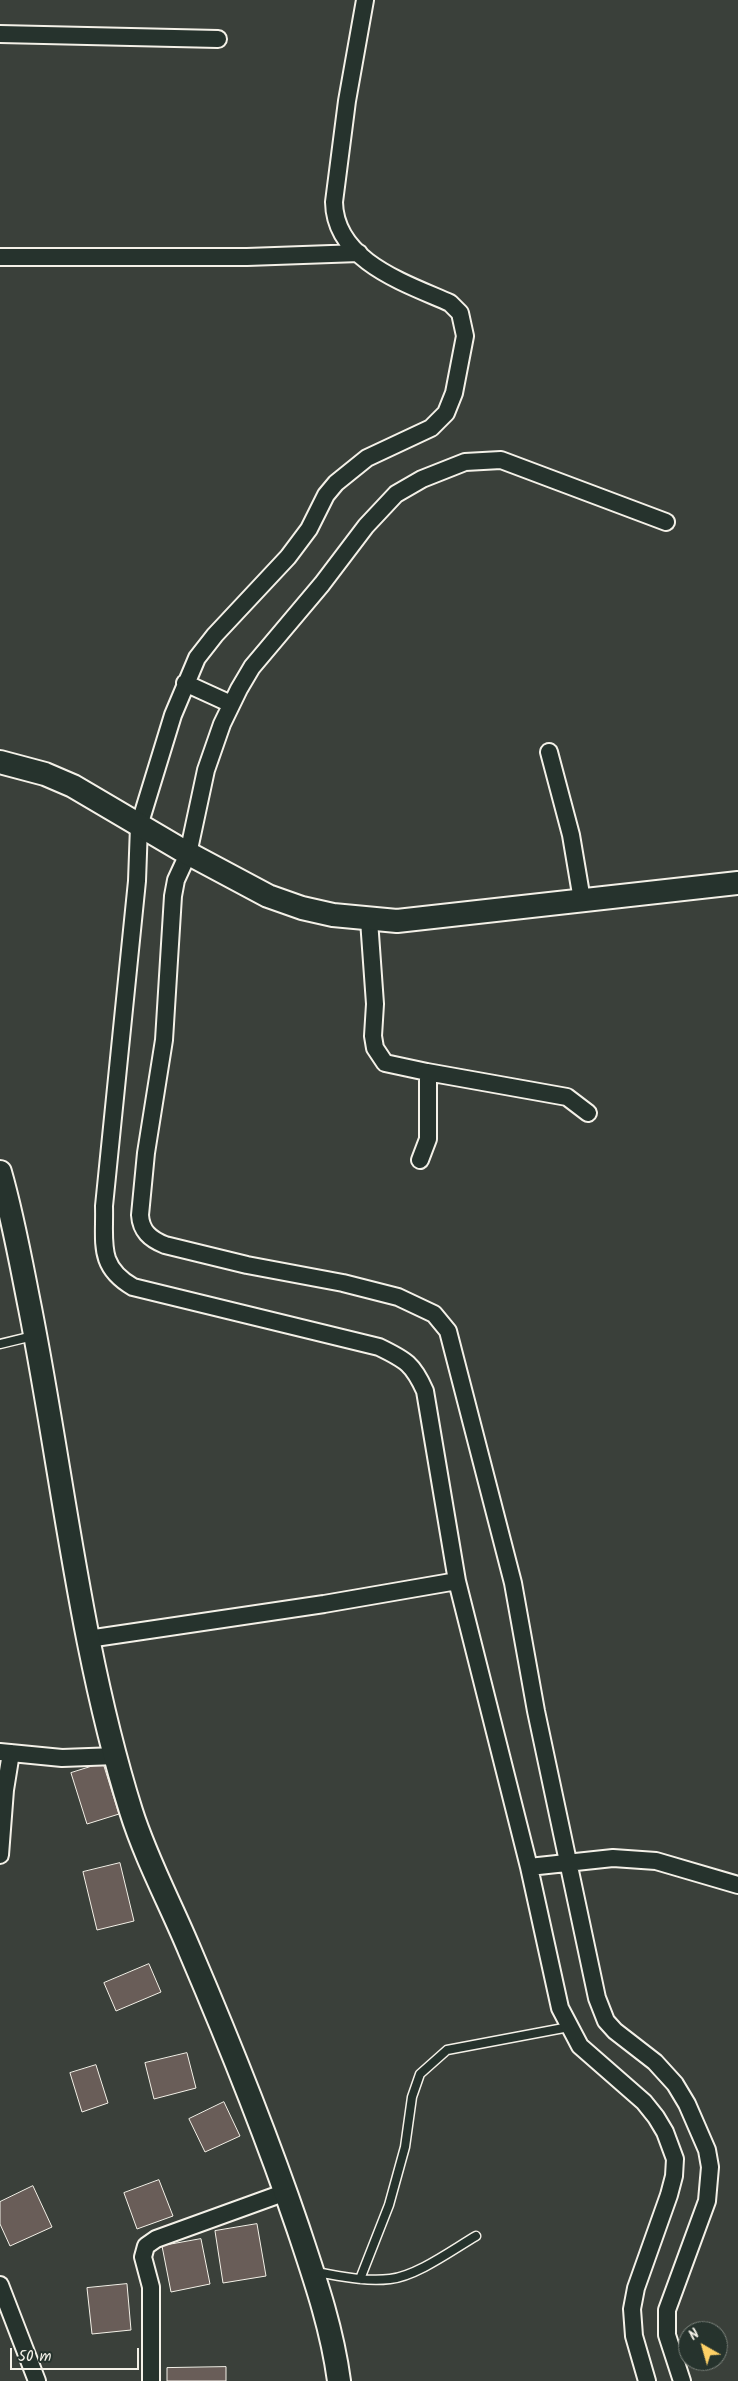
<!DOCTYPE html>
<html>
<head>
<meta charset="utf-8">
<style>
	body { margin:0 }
	#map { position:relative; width:738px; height:2381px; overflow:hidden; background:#3a403a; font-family:Kalam,sans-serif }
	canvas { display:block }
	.north { position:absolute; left:678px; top:2321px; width:50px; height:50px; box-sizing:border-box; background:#26332d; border:1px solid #787f78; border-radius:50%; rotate:322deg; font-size:14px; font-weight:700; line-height:20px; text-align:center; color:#f4f1e8 }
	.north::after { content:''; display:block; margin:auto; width:18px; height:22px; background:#ffd166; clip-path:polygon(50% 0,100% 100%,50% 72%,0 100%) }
	.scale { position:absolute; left:10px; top:2348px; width:129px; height:22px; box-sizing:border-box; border:2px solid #f4f1e8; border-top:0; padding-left:6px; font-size:15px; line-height:18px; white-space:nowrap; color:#f4f1e8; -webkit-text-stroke:4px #26332d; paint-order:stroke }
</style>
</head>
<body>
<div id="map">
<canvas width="738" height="2381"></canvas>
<div class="north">N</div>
<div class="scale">50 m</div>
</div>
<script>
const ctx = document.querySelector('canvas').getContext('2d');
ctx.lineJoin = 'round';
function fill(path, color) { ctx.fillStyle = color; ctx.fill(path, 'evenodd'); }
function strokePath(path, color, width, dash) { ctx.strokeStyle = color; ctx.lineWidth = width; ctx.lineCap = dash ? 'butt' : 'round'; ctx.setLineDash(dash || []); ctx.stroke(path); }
const building = new Path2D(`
	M 103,1763 L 119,1814 L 87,1824 L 71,1773 Z
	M 120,1863 L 134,1921 L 97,1930 L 83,1872 Z
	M 149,1964 L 161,1992 L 116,2011 L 104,1983 Z
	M 187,2053 L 196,2088 L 154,2099 L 145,2063 Z
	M 96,2065 L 108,2103 L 82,2112 L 70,2073 Z
	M 224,2102 L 240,2136 L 205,2152 L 189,2119 Z
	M 159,2180 L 173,2216 L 137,2229 L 124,2193 Z
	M 33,2186 L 52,2227 L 10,2246 L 0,2224 L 0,2202 Z
	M 257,2224 L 266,2276 L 223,2283 L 215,2231 Z
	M 201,2239 L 210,2284 L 171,2292 L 162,2246 Z
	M 127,2284 L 131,2330 L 92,2334 L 87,2288 Z
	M 226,2367 L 226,2381 L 167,2381 L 167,2368 Z`);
fill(building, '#695d58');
strokePath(building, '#f4f1e8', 1);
const lane = new Path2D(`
	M 0,1344 L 33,1336
	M 316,2272 C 340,2276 365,2282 390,2279 C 417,2276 452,2250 476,2236
	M 360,2279 L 389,2205 L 405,2147 L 412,2097 L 420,2074 L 447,2050 L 569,2027`);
const street = new Path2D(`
	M 365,0 L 347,101 L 334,202 C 335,261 405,283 450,303 L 460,313 L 465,336 L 454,393 L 446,413 L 431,428 L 367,458 L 336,483 L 326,495 L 309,529 L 288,557 L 215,635 L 197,658 L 173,715 L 139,826 L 137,881 L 104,1206 C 105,1243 97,1266 133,1287 L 379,1347 C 406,1360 413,1364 425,1391 L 457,1581
	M 0,34 L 218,39
	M 0,257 L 247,257 L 359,253
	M 666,522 L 501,460 L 465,462 L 422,479 L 396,494 L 366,526 L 322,584 L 252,667 L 239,689 L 222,724 L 206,770 L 188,854 L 176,880 L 173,896 L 164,1040 L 146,1153 L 140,1215 C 141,1231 150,1239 165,1245 L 247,1265 L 343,1283 L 398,1297 L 434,1314 L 448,1331 L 513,1583 L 536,1711 L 597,1998 L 606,2021 L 615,2031 L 655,2062 L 675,2084 L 687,2104 L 707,2150 L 710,2167 L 707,2201 L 667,2310 L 667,2335 L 682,2381
	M 185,683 L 231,704
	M 549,752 L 571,835 L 582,900
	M 369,920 L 375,1004 L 373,1036 L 375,1048 L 385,1063 L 427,1072 L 428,1077 L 428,1139 L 420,1160
	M 427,1072 L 567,1097 L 588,1113
	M 88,1639 L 324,1604 L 457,1581 L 529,1867 L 560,2008 L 580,2046 L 644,2102 L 656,2117 L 665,2132 L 675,2159 L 674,2176 L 669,2195 L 636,2288 L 632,2309 L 634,2336 L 647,2381
	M 0,1752 L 62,1758 L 116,1756
	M 0,1855 L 5,1790 L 11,1753
	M 529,1867 L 613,1858 L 656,1861 L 738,1885
	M 0,2285 L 37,2381
	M 151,2381 L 151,2287 L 143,2257 L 146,2246 L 156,2239 L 286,2192`);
const secondary = new Path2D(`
	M 0,762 L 45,774 L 73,786 L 180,849 L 268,896 L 302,908 L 333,915 L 397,921 L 738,883
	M 0,1172 C 13,1217 21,1263 30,1308 C 63,1476 80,1648 131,1811 C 146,1859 171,1905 190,1951 C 229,2042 266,2134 298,2228 C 315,2279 332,2328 339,2381`);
strokePath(lane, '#f4f1e8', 11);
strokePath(street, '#f4f1e8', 20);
strokePath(secondary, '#f4f1e8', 26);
strokePath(lane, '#26332d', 8);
strokePath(street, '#26332d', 16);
strokePath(secondary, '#26332d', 22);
</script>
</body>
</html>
